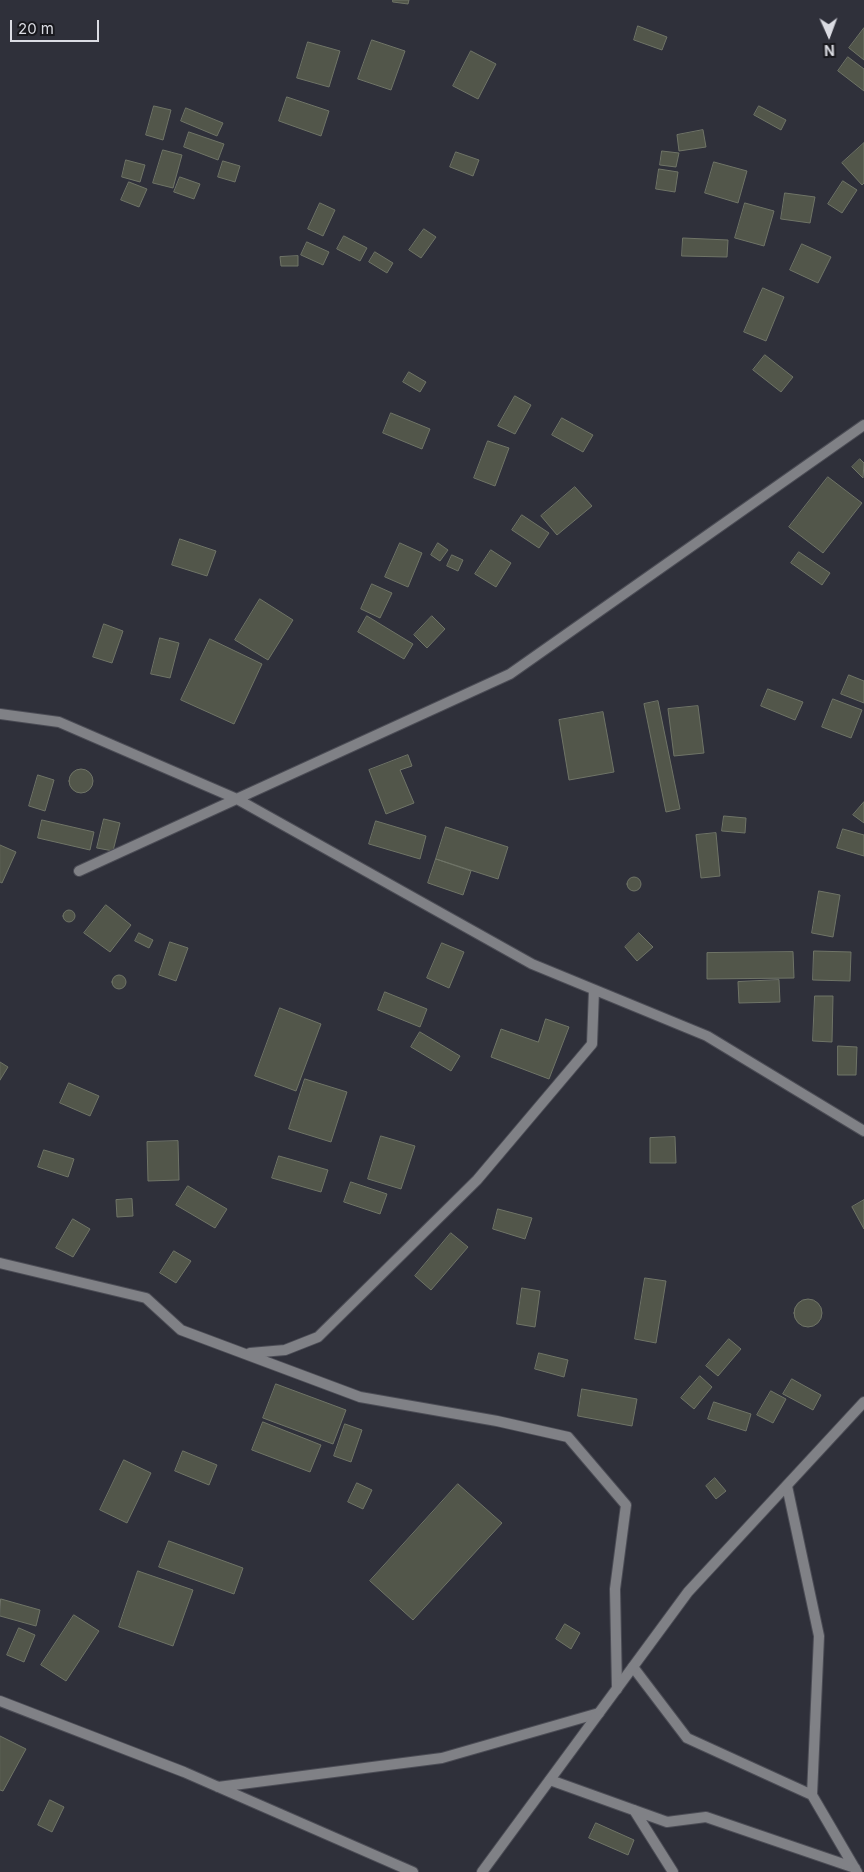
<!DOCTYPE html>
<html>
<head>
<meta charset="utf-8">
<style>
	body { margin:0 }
	#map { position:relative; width:864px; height:1872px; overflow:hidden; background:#2f303a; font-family:Inter,sans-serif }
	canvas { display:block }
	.north { position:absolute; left:804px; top:10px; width:50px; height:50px; -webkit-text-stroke:4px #18181d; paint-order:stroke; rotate:178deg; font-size:14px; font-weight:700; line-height:20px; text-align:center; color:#dbdce3 }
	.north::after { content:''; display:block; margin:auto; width:18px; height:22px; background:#dbdce3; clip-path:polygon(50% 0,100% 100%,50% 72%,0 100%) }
	.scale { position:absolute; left:10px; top:20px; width:89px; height:22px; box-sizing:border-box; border:2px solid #dbdce3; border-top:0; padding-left:6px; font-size:15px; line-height:18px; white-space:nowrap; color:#dbdce3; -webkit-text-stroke:4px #18181d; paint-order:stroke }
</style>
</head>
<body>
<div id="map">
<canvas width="864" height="1872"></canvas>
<div class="north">N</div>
<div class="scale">20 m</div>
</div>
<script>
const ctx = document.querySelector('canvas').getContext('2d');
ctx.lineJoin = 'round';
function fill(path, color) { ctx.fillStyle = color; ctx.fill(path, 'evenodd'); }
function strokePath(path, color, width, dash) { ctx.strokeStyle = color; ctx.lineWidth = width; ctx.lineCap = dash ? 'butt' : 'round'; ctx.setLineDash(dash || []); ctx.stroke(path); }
const building = new Path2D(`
	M 393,0 L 409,0 L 408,4 L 393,2 Z
	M 638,26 L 667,37 L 662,50 L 634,40 Z
	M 864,28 L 864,60 L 849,48 Z
	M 372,40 L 405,51 L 391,90 L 358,79 Z
	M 308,42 L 340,51 L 329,87 L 297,78 Z
	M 471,51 L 496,64 L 478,99 L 453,86 Z
	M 848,57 L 864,69 L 864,91 L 838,71 Z
	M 287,97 L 329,111 L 321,136 L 279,121 Z
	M 154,106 L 171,110 L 163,140 L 146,135 Z
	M 759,106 L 786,120 L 781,130 L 754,115 Z
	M 186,108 L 223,123 L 217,136 L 181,121 Z
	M 703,130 L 706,147 L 679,151 L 677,135 Z
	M 189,132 L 224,144 L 218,160 L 184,147 Z
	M 864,143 L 864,183 L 862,185 L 842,163 Z
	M 163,150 L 182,155 L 173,188 L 153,183 Z
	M 662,151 L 679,153 L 676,167 L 660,165 Z
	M 456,152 L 479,160 L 473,176 L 450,167 Z
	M 126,160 L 145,165 L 140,182 L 122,177 Z
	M 223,161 L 240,166 L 235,182 L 218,177 Z
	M 714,162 L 747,171 L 738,203 L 705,193 Z
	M 659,169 L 678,172 L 675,192 L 656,189 Z
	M 180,177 L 200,184 L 194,199 L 174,192 Z
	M 843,181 L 857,190 L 842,213 L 828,204 Z
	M 129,182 L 147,189 L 139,207 L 121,200 Z
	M 785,193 L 815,197 L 810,223 L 781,219 Z
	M 320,203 L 335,210 L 323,236 L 308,229 Z
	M 745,203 L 774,211 L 764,246 L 735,238 Z
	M 424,229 L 436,237 L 421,258 L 409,250 Z
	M 344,236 L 367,248 L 360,261 L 337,249 Z
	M 683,238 L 728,240 L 727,257 L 682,256 Z
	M 307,242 L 329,252 L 323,265 L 301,255 Z
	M 802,244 L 831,257 L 818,283 L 790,270 Z
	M 375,252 L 393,263 L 387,273 L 369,262 Z
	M 298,256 L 298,266 L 281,266 L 280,257 Z
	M 763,288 L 784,297 L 766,341 L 744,332 Z
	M 765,355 L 793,377 L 781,392 L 753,370 Z
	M 409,372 L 426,382 L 420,392 L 403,382 Z
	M 515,396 L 531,405 L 515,434 L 498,426 Z
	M 391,413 L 430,429 L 422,449 L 383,433 Z
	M 562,418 L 593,435 L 583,452 L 552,435 Z
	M 488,441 L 509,448 L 495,486 L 474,478 Z
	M 860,459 L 864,463 L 863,478 L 852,467 Z
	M 828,477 L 862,503 L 823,553 L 789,527 Z
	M 575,487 L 592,506 L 557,535 L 541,516 Z
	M 522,515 L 549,533 L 539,548 L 512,530 Z
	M 180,539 L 216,551 L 207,576 L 172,565 Z
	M 400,543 L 422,553 L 408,587 L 385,577 Z
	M 438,543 L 448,550 L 440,561 L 431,555 Z
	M 491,550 L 511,563 L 496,587 L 475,574 Z
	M 799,552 L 830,573 L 822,585 L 791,563 Z
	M 452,555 L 463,560 L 458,571 L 447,566 Z
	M 372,584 L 392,593 L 380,618 L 361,609 Z
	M 260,599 L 293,620 L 268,660 L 235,640 Z
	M 367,616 L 413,644 L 404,659 L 358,632 Z
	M 432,616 L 445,629 L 427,648 L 414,635 Z
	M 104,624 L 123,631 L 112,663 L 93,657 Z
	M 160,638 L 179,643 L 170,678 L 151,674 Z
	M 210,639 L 262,664 L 234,724 L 181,700 Z
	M 849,675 L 864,681 L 864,703 L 841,694 Z
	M 768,689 L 803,702 L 795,720 L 761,706 Z
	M 833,699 L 862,710 L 851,738 L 822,727 Z
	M 658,701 L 680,809 L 666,812 L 644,704 Z
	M 698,706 L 704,753 L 674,756 L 668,709 Z
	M 603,712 L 614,772 L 569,780 L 559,720 Z
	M 408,755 L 412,766 L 400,770 L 414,803 L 386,814 L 369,770 Z
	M69 781a12 12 0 1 1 24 0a12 12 0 1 1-24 0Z
	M 38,775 L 54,780 L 45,811 L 29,806 Z
	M 864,802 L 864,823 L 853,815 Z
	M 724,816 L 746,818 L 745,833 L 722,831 Z
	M 104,819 L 120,823 L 113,851 L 97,848 Z
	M 42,820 L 94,832 L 90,850 L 38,838 Z
	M 376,821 L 426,836 L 420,859 L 369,844 Z
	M 446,827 L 508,847 L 498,879 L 436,859 Z
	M 843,829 L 864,835 L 864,856 L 837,848 Z
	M 716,833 L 720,876 L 701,878 L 696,835 Z
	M 0,845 L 16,852 L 2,883 L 0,882 Z
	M 436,859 L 471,871 L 463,895 L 428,883 Z
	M627 884a7 7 0 1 1 14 0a7 7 0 1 1-14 0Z
	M 819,891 L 840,895 L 833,937 L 812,933 Z
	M 106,905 L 131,925 L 110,952 L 84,933 Z
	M63 916a6 6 0 1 1 12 0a6 6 0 1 1-12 0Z
	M 139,933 L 153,940 L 149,948 L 135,941 Z
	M 639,933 L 653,947 L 637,961 L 625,947 Z
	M 170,942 L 188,948 L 176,981 L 159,975 Z
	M 442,943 L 464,952 L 449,988 L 427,978 Z
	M 814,951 L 851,952 L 850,981 L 813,980 Z
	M 793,952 L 794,978 L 707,979 L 707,953 Z
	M112 982a7 7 0 1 1 14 0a7 7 0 1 1-14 0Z
	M 779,980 L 780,1002 L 739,1003 L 738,982 Z
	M 385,992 L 427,1009 L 420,1027 L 378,1010 Z
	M 815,996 L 833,996 L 832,1042 L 813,1041 Z
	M 280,1008 L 321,1024 L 296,1091 L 255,1076 Z
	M 546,1019 L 569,1027 L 549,1079 L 491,1057 L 501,1029 L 538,1042 Z
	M 420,1032 L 460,1056 L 451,1071 L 411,1047 Z
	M 838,1046 L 857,1047 L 856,1075 L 838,1075 Z
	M 0,1062 L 8,1067 L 0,1080 Z
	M 305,1079 L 347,1092 L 331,1142 L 289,1129 Z
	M 69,1083 L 99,1096 L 90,1116 L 60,1103 Z
	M 381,1136 L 415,1146 L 401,1189 L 368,1179 Z
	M 675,1137 L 676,1163 L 650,1163 L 650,1138 Z
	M 178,1141 L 179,1180 L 148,1181 L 147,1142 Z
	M 44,1150 L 74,1159 L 68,1177 L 38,1167 Z
	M 279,1156 L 328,1170 L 321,1192 L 272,1178 Z
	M 351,1182 L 387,1194 L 380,1214 L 344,1202 Z
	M 188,1186 L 227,1209 L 215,1228 L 176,1205 Z
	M 132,1199 L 133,1216 L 117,1217 L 116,1200 Z
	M 864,1200 L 864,1229 L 852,1207 Z
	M 498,1209 L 532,1218 L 525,1239 L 493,1229 Z
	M 73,1219 L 90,1229 L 73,1257 L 56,1248 Z
	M 451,1233 L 468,1247 L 431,1290 L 415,1276 Z
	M 174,1251 L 191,1261 L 176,1283 L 160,1273 Z
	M 645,1278 L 666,1281 L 656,1343 L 635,1339 Z
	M 522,1288 L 540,1291 L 535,1327 L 517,1324 Z
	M794 1313a14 14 0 1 1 28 0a14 14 0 1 1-28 0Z
	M 729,1339 L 741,1349 L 718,1376 L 706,1366 Z
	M 539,1353 L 568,1360 L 564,1377 L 535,1369 Z
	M 700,1376 L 712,1387 L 694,1409 L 681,1398 Z
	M 792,1379 L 821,1395 L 813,1410 L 783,1394 Z
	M 276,1384 L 346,1410 L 333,1444 L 263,1418 Z
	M 582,1389 L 637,1399 L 632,1426 L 578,1416 Z
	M 771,1391 L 786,1399 L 773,1423 L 757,1415 Z
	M 714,1402 L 751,1414 L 746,1431 L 708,1419 Z
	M 263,1422 L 321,1445 L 310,1472 L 252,1450 Z
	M 345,1424 L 362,1430 L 351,1462 L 334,1456 Z
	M 183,1451 L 217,1465 L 209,1485 L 175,1471 Z
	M 124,1460 L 151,1473 L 127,1523 L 100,1510 Z
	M 715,1478 L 726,1491 L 716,1499 L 706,1486 Z
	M 357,1483 L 372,1490 L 363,1509 L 348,1502 Z
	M 458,1484 L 502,1523 L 413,1620 L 370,1581 Z
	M 169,1541 L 243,1568 L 234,1594 L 159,1567 Z
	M 138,1571 L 193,1590 L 173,1646 L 119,1627 Z
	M 1,1599 L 40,1610 L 36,1626 L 0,1616 Z
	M 74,1615 L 99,1631 L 66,1681 L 41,1665 Z
	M 565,1624 L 580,1633 L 571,1649 L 556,1639 Z
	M 19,1628 L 35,1635 L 24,1662 L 7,1655 Z
	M 0,1736 L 26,1749 L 3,1791 L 0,1790 Z
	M 50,1800 L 64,1807 L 52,1832 L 38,1825 Z
	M 596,1823 L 634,1840 L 628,1855 L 589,1838 Z`);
fill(building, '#52564a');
strokePath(building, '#6f7467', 1);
const minor = new Path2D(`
	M 0,714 L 59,722 L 237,799 L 532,964 L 707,1036 L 864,1131
	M 79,871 L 510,674 L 864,425
	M 0,1263 L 146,1298 L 181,1330 L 360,1397 L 497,1421 L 568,1437 L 626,1505 L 615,1589 L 617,1689
	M 250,1353 L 285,1350 L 318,1337 L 477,1180 L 592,1044 L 594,990
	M 787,1486 L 819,1636 L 812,1795 L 857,1872
	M 633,1667 L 687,1738 L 812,1795
	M 0,1701 L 184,1772 L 413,1872
	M 550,1780 L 667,1822 L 706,1817 L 855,1868
	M 218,1787 L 442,1758 L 599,1713
	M 634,1810 L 673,1872`);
const tertiary = new Path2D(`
	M 482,1872 L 688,1592 L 864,1402`);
strokePath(minor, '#4b4c55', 12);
strokePath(tertiary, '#4b4c55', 12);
strokePath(minor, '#808186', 10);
strokePath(tertiary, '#808186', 10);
</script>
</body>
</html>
